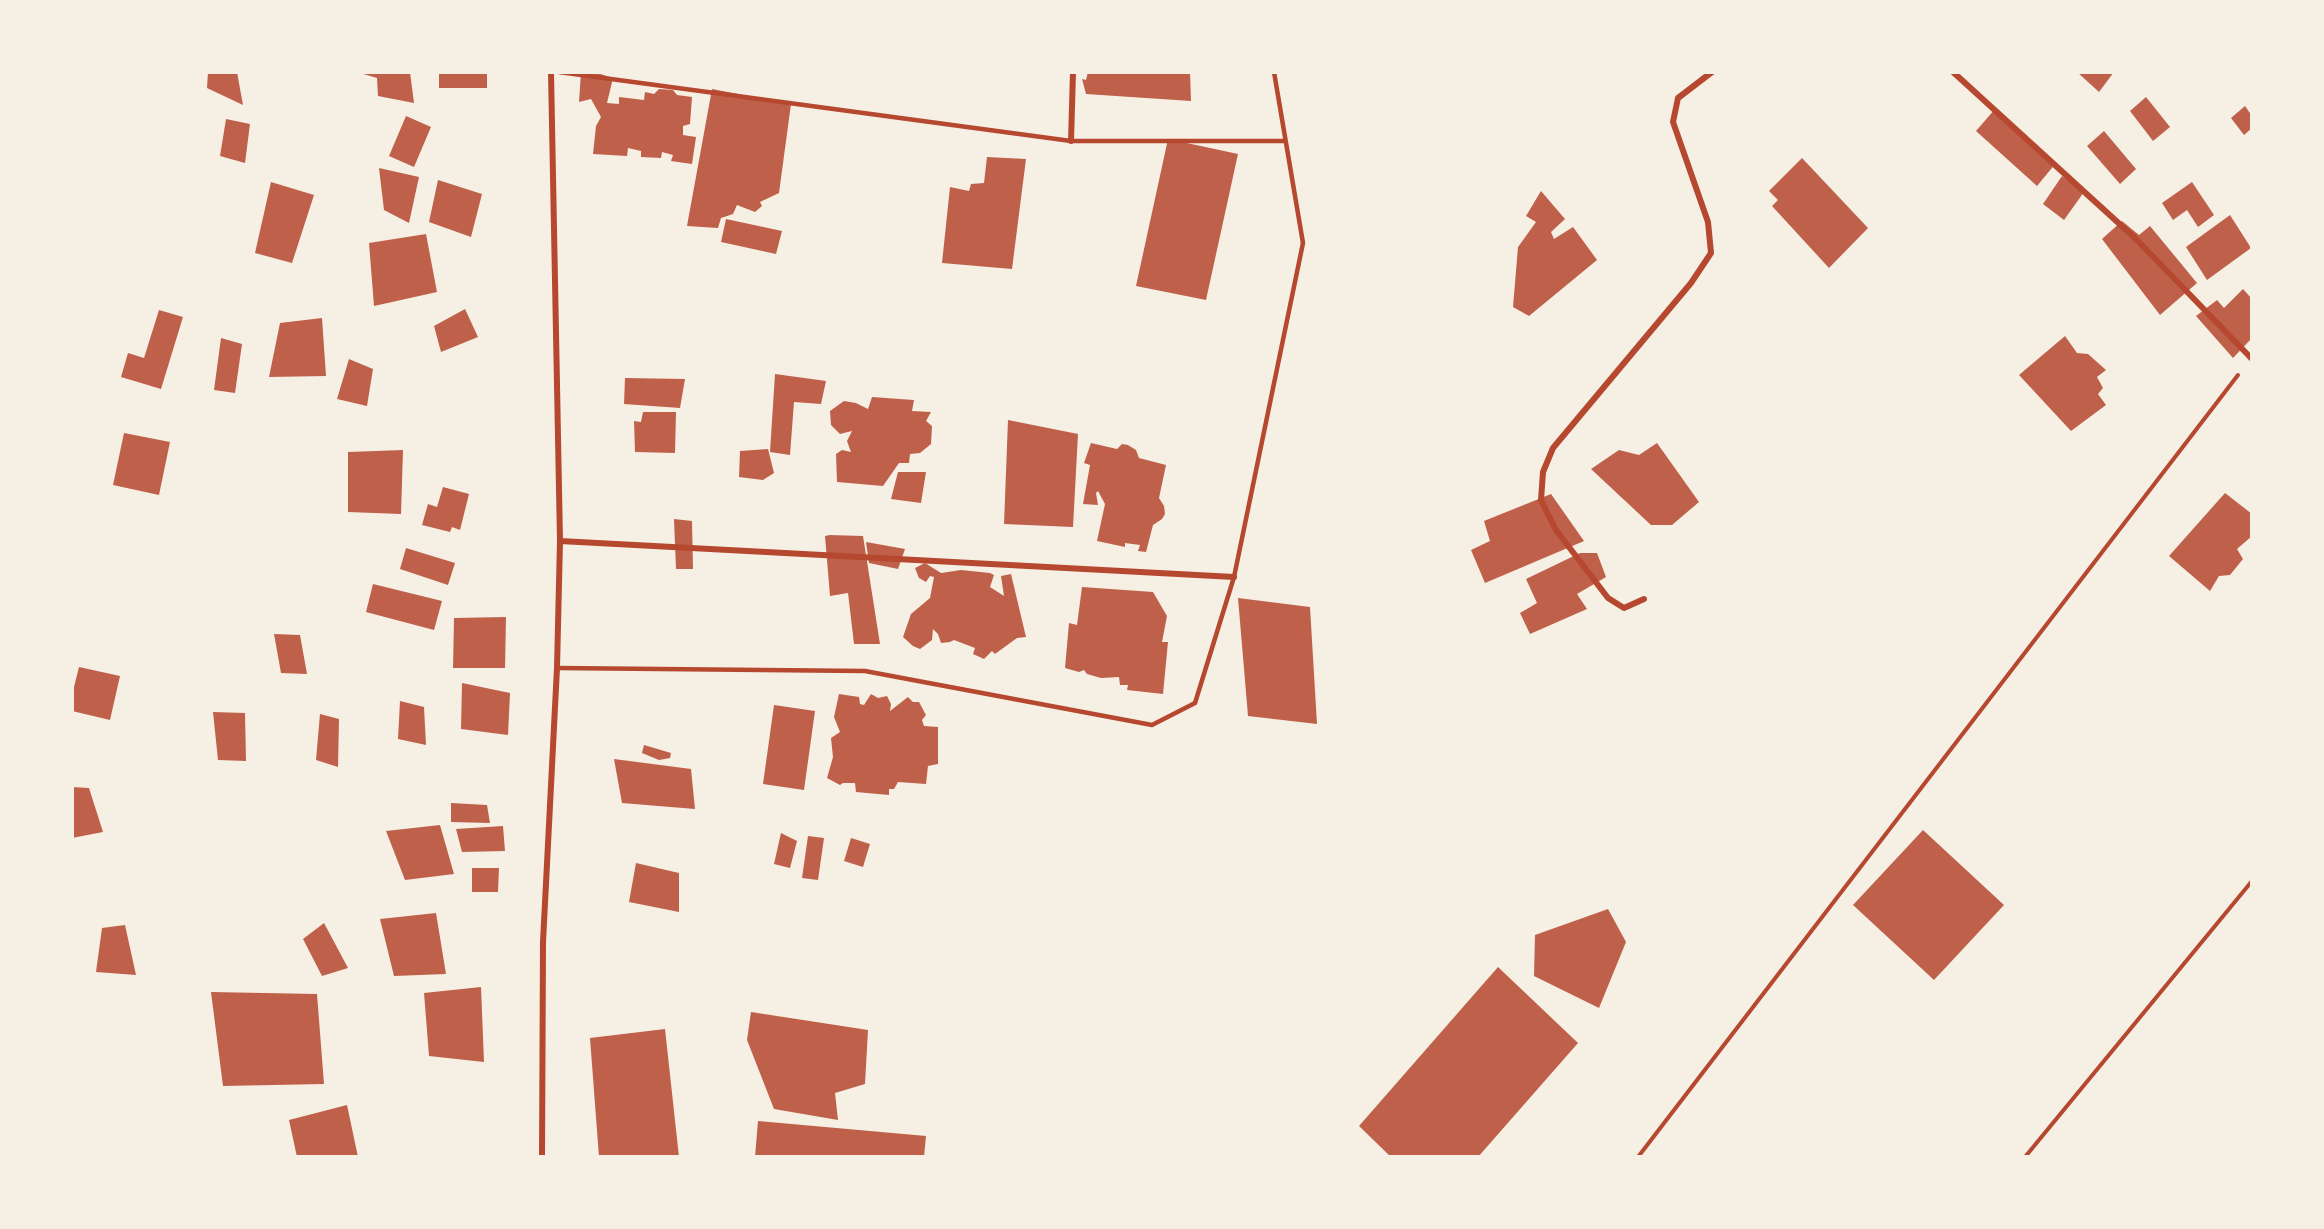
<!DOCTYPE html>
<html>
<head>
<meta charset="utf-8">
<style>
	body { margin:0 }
	#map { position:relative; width:2324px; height:1229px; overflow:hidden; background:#f6efe4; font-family:"Noto Sans",sans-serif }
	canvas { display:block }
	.frame { position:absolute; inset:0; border:74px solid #f6efe4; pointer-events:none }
</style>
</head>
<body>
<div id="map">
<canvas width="2324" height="1229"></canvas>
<div class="frame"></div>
</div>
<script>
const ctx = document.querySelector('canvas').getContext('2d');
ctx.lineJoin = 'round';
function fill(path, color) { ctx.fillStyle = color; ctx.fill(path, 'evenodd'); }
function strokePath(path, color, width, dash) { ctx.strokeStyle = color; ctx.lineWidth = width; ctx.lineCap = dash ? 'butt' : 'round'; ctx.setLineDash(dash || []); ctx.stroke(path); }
fill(new Path2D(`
	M 208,72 L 237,72 L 243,105 L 207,88 Z
	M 410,72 L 414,103 L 378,96 L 377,78 L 360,73 Z
	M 439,72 L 487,72 L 487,88 L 439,88 Z
	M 581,72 L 594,72 L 613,78 L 607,103 L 619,104 L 619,97 L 644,100 L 645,92 L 654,94 L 659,89 L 673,90 L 677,95 L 692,97 L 690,124 L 683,126 L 683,135 L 696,137 L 692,164 L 671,161 L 673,155 L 662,152 L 661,158 L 641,157 L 641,151 L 628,148 L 627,156 L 593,154 L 596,126 L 601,117 L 591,99 L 579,102 Z
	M 1088,72 L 1190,72 L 1191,101 L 1086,94 L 1082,79 L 1086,80 Z
	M 2077,72 L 2114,72 L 2099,92 Z
	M 712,89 L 791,104 L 779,193 L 760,202 L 762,206 L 755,212 L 737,205 L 733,214 L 721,218 L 718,228 L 687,226 Z
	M 2146,97 L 2170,127 L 2153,141 L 2130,111 Z
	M 2245,106 L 2252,116 L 2252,128 L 2244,135 L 2231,118 Z
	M 1995,109 L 2056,163 L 2037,186 L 1976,131 Z
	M 406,116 L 431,127 L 414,167 L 389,156 Z
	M 226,119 L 250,124 L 245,163 L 220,156 Z
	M 2104,131 L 2136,169 L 2120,184 L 2087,146 Z
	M 1168,139 L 1238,154 L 1206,300 L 1136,286 Z
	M 987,157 L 1026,159 L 1012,269 L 942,263 L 950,187 L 969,191 L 971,184 L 984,183 Z
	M 1802,158 L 1868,228 L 1829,268 L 1772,206 L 1778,200 L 1769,191 Z
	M 379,168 L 419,177 L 409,223 L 384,210 Z
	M 2062,176 L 2084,192 L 2064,220 L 2043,204 Z
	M 438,180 L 482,194 L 471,237 L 429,222 Z
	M 271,182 L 314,195 L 292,263 L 255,253 Z
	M 2192,182 L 2214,215 L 2198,227 L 2187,210 L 2173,220 L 2162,203 Z
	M 1541,191 L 1565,219 L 1551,232 L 1554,239 L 1573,227 L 1597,260 L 1529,316 L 1513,307 L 1518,247 L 1536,222 L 1526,216 Z
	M 2230,215 L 2251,248 L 2207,280 L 2186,247 Z
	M 726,219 L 782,231 L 776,254 L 721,242 Z
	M 2122,221 L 2139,235 L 2150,226 L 2197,283 L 2160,315 L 2102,239 Z
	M 426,234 L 437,292 L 374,306 L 369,243 Z
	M 2243,289 L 2252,299 L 2252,338 L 2233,358 L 2196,316 L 2217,300 L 2224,308 Z
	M 465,309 L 478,337 L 441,352 L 434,326 Z
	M 159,310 L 183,317 L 161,389 L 121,377 L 128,353 L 144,358 Z
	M 322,318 L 326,376 L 269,377 L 280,323 Z
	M 2065,336 L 2077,353 L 2088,354 L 2106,370 L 2097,377 L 2103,388 L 2098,394 L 2106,405 L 2071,431 L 2019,375 Z
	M 221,338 L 242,344 L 235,393 L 214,390 Z
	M 349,359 L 373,369 L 367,406 L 337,399 Z
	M 775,374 L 826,381 L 821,404 L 794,402 L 790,455 L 770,452 Z
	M 625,378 L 685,379 L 680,408 L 624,404 Z
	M 872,397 L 914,400 L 912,411 L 931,412 L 926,421 L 932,426 L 931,444 L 920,453 L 910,454 L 909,463 L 899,463 L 883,486 L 837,482 L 836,454 L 842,450 L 851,452 L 847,441 L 852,431 L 840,434 L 831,425 L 830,411 L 844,401 L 856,403 L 868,409 Z
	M 643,412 L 676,412 L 675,453 L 635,452 L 634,421 L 641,422 Z
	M 1008,420 L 1078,434 L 1073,527 L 1004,524 Z
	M 124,433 L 170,442 L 159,495 L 113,485 Z
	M 1091,443 L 1117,449 L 1122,444 L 1128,445 L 1136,450 L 1139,458 L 1166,465 L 1159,498 L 1164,506 L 1165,514 L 1162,519 L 1153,525 L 1146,552 L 1138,551 L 1140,545 L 1125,543 L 1125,547 L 1097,541 L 1105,504 L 1098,491 L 1096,493 L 1098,505 L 1083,504 L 1090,465 L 1084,463 Z
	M 1657,443 L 1699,502 L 1672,525 L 1651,525 L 1591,469 L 1619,450 L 1639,455 Z
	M 768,449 L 774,473 L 763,480 L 739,477 L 740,451 Z
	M 403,450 L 401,514 L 348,512 L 348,452 Z
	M 898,472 L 926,472 L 921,503 L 891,499 Z
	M 443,487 L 469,494 L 460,530 L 452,527 L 450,532 L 422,525 L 428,504 L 437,507 Z
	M 2225,493 L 2252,514 L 2252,536 L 2237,549 L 2243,559 L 2230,575 L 2219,576 L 2210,591 L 2169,556 Z
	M 1551,494 L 1584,541 L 1485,583 L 1471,550 L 1490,541 L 1484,521 Z
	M 674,519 L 692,521 L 693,569 L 676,569 Z
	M 830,535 L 863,536 L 880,644 L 854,644 L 848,593 L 830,596 L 825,536 Z
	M 866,542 L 905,549 L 898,569 L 869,563 Z
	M 406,548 L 455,563 L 448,585 L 400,569 Z
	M 1580,553 L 1597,553 L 1606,577 L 1577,594 L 1587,609 L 1530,634 L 1520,613 L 1537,603 L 1526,579 Z
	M 925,563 L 941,573 L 961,570 L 990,573 L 994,575 L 990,587 L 1004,596 L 1001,576 L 1011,574 L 1026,637 L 1017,638 L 995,654 L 992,651 L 984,659 L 973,654 L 975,648 L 954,640 L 950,642 L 941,643 L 938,634 L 933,629 L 932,640 L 920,649 L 913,646 L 903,637 L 911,614 L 930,598 L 934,577 L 930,576 L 926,582 L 919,578 L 915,568 Z
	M 373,584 L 442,601 L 434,630 L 366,612 Z
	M 1082,587 L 1153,592 L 1167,616 L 1162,642 L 1168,642 L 1163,694 L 1127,690 L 1128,685 L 1120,685 L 1119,677 L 1101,678 L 1087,674 L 1084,670 L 1079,672 L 1065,668 L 1069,623 L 1077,625 Z
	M 1238,598 L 1310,607 L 1317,724 L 1248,716 Z
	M 506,617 L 505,668 L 453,668 L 454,618 Z
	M 274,634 L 300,635 L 307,674 L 281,673 Z
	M 79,667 L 120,676 L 110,720 L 72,711 L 72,695 Z
	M 462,683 L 510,693 L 508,735 L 461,729 Z
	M 839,694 L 859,697 L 860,704 L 864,705 L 871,694 L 878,698 L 887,696 L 891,704 L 890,711 L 908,697 L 913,702 L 919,702 L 926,715 L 922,720 L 924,726 L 938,727 L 938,764 L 928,766 L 926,784 L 898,782 L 894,789 L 889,789 L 889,795 L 856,792 L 855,783 L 843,783 L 840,785 L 827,778 L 833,757 L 831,738 L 840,732 L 834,717 Z
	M 400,701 L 424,707 L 426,745 L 398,739 Z
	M 774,705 L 815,711 L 804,790 L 763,784 Z
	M 213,712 L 245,713 L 246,761 L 218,760 Z
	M 320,714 L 339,719 L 338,767 L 316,760 Z
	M 644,745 L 671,753 L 670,758 L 659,760 L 642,753 Z
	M 614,759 L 691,769 L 695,809 L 622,803 Z
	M 72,787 L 89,788 L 103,832 L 72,838 Z
	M 451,803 L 487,805 L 490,823 L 451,822 Z
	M 440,825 L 454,874 L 405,880 L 386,831 Z
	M 503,826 L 505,851 L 462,852 L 456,829 Z
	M 1923,830 L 2004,905 L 1934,980 L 1853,905 Z
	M 781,833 L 797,841 L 790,868 L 774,864 Z
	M 808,836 L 824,838 L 818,880 L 802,878 Z
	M 851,838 L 870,844 L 863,867 L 844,861 Z
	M 636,863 L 679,873 L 679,912 L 629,902 Z
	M 472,868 L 499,868 L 498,892 L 472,892 Z
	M 1608,909 L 1626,942 L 1599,1008 L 1534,976 L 1535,935 Z
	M 436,913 L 446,974 L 394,976 L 380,919 Z
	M 324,923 L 348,968 L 322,976 L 303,939 Z
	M 125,925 L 136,975 L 96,972 L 102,928 Z
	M 1498,967 L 1578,1043 L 1478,1157 L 1391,1157 L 1359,1126 Z
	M 481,987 L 484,1062 L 429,1056 L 424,993 Z
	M 211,992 L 317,994 L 324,1084 L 223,1086 Z
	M 751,1012 L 868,1030 L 865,1084 L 835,1093 L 838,1120 L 774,1109 L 747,1040 Z
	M 665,1029 L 679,1157 L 599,1157 L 590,1038 Z
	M 347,1105 L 358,1157 L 297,1157 L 289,1120 Z
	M 758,1121 L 926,1136 L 924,1157 L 755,1157 Z`), '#bf614a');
strokePath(new Path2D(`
	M 1638,1157 L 2238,375
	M 2025,1157 L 2252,881`), '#b5482f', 4);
strokePath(new Path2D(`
	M 559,72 L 1071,141 L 1285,141
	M 557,668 L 865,671 L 1152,725 L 1195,703 L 1234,577 L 1303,243 L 1274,72`), '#b5482f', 4.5);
strokePath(new Path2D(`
	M 1953,72 L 2136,239 L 2252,359
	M 1071,141 L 1073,72
	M 560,541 L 1234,577
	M 1644,599 L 1624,608 L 1608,598 L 1556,530 L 1541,500 L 1543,472 L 1553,448 L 1691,283 L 1711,253 L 1708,222 L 1673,122 L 1678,98 L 1712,72
	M 542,1157 L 543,942 L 557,668 L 560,541 L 551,72`), '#b5482f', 6);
</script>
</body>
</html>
